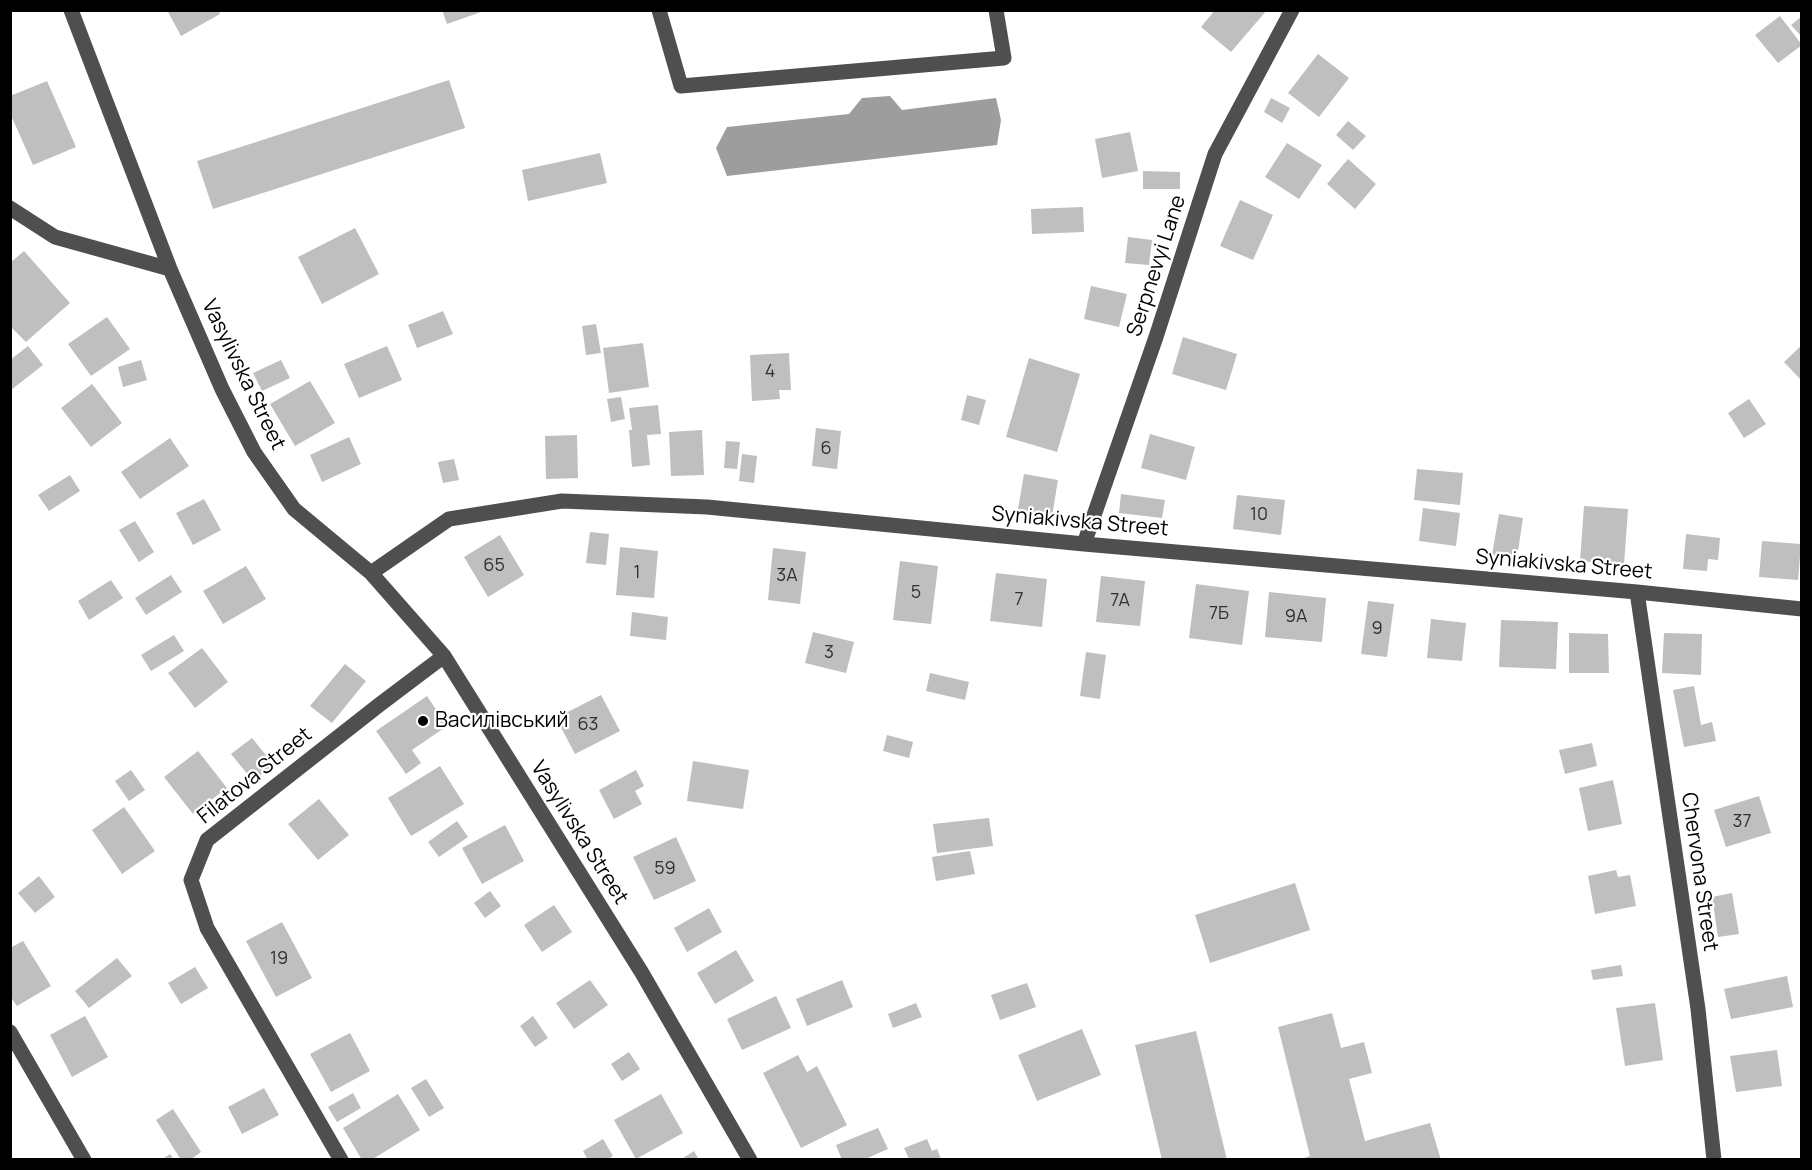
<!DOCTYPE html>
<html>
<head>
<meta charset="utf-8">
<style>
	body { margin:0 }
	#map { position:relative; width:1812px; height:1170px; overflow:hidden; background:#fff; font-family:Manrope,sans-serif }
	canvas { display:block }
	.frame { position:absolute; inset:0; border:12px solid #000; pointer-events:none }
</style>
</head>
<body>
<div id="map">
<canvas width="1812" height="1170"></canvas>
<div class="frame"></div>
</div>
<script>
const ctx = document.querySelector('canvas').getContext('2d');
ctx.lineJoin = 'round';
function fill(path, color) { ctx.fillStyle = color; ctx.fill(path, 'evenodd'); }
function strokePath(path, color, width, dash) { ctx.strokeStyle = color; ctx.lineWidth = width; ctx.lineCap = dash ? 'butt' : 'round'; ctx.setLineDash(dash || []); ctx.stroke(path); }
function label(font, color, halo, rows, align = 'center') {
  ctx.font = font + ' Manrope,sans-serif'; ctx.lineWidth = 4.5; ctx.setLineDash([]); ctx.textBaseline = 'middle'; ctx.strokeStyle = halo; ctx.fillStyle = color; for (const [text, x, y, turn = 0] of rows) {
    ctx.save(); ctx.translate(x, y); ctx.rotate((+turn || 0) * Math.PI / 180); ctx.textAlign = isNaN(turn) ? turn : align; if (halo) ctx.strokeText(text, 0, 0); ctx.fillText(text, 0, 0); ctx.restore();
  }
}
fill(new Path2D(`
	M 890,96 L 902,110 L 996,98 L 1001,120 L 997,145 L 727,176 L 716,148 L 727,127 L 849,114 L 862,98 Z`), '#9d9d9d');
fill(new Path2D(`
	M 167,10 L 218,10 L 220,14 L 181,36 Z
	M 442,10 L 484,10 L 484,11 L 447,24 Z
	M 1215,10 L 1267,10 L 1231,52 L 1201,27 Z
	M 1780,16 L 1802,45 L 1778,63 L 1755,35 Z
	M 1802,16 L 1802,37 L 1791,25 Z
	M 1318,54 L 1349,78 L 1319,117 L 1288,93 Z
	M 449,80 L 465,128 L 213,209 L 197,161 Z
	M 47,81 L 76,147 L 33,165 L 10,113 L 10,96 Z
	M 1271,98 L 1290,108 L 1282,123 L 1264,112 Z
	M 1348,121 L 1366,136 L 1353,150 L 1336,135 Z
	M 1130,132 L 1138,171 L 1102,178 L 1095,139 Z
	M 1287,143 L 1322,165 L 1299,199 L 1265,177 Z
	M 600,153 L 607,183 L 528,201 L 522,170 Z
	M 1348,159 L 1376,184 L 1355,209 L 1327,184 Z
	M 1143,171 L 1180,172 L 1180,189 L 1143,189 Z
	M 1240,200 L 1273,215 L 1253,260 L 1220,246 Z
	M 1083,207 L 1084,232 L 1032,234 L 1031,209 Z
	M 355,228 L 379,274 L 322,304 L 298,257 Z
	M 1128,237 L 1152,240 L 1149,265 L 1125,263 Z
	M 24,251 L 70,303 L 26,342 L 10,326 L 10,263 Z
	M 1091,286 L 1127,294 L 1119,327 L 1084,319 Z
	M 443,311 L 453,334 L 417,348 L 408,325 Z
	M 107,317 L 130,349 L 91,376 L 68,344 Z
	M 596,324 L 601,353 L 586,355 L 582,326 Z
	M 1183,337 L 1237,354 L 1226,390 L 1172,374 Z
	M 643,343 L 649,387 L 609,393 L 603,348 Z
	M 1802,345 L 1802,381 L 1784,362 Z
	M 28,346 L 43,365 L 11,390 L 10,360 Z
	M 387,346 L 402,380 L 359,398 L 344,364 Z
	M 789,353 L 791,390 L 779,390 L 780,399 L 752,401 L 750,355 Z
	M 1029,358 L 1080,374 L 1057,452 L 1006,437 Z
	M 141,360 L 147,380 L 123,387 L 118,367 Z
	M 281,360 L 290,378 L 262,391 L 253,373 Z
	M 310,381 L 335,423 L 295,446 L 270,404 Z
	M 92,384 L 122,423 L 91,447 L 61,408 Z
	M 967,395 L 986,400 L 979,425 L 961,420 Z
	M 621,397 L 625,419 L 611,422 L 607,399 Z
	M 1749,399 L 1766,424 L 1744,438 L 1728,413 Z
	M 658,405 L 661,434 L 647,435 L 650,465 L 632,467 L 629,430 L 632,430 L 629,408 Z
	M 816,428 L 841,431 L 837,469 L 812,466 Z
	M 702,430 L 704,475 L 671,476 L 669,432 Z
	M 1150,434 L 1195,447 L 1186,480 L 1141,468 Z
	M 577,435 L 578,478 L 546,479 L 545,436 Z
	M 349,437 L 361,464 L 322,482 L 310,455 Z
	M 170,438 L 189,466 L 140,499 L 121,472 Z
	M 726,441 L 740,442 L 737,469 L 724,468 Z
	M 742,454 L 757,456 L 754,483 L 739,481 Z
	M 454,459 L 459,480 L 443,483 L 438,462 Z
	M 1417,469 L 1463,473 L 1460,505 L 1414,500 Z
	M 1024,474 L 1058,480 L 1052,516 L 1018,509 Z
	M 70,475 L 80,491 L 49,511 L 38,495 Z
	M 1121,494 L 1165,500 L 1162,518 L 1119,513 Z
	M 1237,495 L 1285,500 L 1281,535 L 1233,529 Z
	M 204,499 L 221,530 L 193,545 L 176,513 Z
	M 1584,506 L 1628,509 L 1624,565 L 1580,561 Z
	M 1423,508 L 1460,513 L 1456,546 L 1419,541 Z
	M 1499,514 L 1523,518 L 1517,558 L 1492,555 Z
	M 135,521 L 154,552 L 139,562 L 119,530 Z
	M 590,532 L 609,534 L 606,565 L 586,563 Z
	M 1686,534 L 1720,538 L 1718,560 L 1708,559 L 1707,571 L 1683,569 Z
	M 500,535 L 524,575 L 488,597 L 464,557 Z
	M 1762,541 L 1801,544 L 1798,580 L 1759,577 Z
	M 620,547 L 658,551 L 654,598 L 616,595 Z
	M 773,548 L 806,552 L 800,604 L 768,600 Z
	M 900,561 L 938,566 L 931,624 L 893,620 Z
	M 246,566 L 266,599 L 223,624 L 203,591 Z
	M 996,573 L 1047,579 L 1042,627 L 990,621 Z
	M 171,575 L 182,592 L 146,615 L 135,598 Z
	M 1101,576 L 1145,581 L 1140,626 L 1096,622 Z
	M 111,580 L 123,598 L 89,620 L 78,601 Z
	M 1196,584 L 1249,591 L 1242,645 L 1189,638 Z
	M 1269,592 L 1326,598 L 1322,642 L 1265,637 Z
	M 1368,601 L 1394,604 L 1387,657 L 1361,654 Z
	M 632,612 L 668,617 L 666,640 L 630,636 Z
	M 1431,619 L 1466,623 L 1462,661 L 1427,658 Z
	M 1501,620 L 1558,622 L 1556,669 L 1499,667 Z
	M 813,632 L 854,642 L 846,673 L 805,663 Z
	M 1569,633 L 1608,634 L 1609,673 L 1569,673 Z
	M 1664,633 L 1702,634 L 1701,675 L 1662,673 Z
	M 174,635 L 184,651 L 151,671 L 141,655 Z
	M 202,648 L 228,682 L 195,708 L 168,673 Z
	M 1086,652 L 1106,655 L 1100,699 L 1080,696 Z
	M 345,664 L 366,681 L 332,723 L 310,706 Z
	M 930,673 L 969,682 L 965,700 L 926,691 Z
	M 1694,686 L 1701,725 L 1712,722 L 1716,741 L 1684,747 L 1673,690 Z
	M 601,695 L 620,731 L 575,754 L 556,718 Z
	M 427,696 L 447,726 L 412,750 L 421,763 L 406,774 L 376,731 Z
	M 887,735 L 913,742 L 909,758 L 883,751 Z
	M 252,738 L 274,765 L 253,781 L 231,754 Z
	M 1592,743 L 1597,766 L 1565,774 L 1559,750 Z
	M 198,751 L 227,788 L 193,814 L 164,777 Z
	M 693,761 L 749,770 L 743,809 L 687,801 Z
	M 440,766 L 464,804 L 411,836 L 388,798 Z
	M 131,770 L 145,790 L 129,801 L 115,781 Z
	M 636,770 L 644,786 L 635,791 L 642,804 L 614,819 L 599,790 Z
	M 1613,780 L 1622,824 L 1588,831 L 1579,788 Z
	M 1759,796 L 1771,833 L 1726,847 L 1714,810 Z
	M 319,799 L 349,835 L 318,860 L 288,824 Z
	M 124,807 L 155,851 L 122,874 L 92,830 Z
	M 989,818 L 993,846 L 937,853 L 933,824 Z
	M 457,821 L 468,837 L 439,857 L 428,842 Z
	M 505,825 L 524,861 L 482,884 L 462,848 Z
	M 676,837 L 696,881 L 654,900 L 633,857 Z
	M 970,851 L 975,874 L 936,881 L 932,857 Z
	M 1616,870 L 1618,877 L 1630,875 L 1636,906 L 1595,914 L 1588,876 Z
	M 39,876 L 55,897 L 35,913 L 18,893 Z
	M 1295,883 L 1310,930 L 1210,963 L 1195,915 Z
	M 490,891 L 501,906 L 485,918 L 474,903 Z
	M 1732,893 L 1739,934 L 1718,937 L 1712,897 Z
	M 554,905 L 572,932 L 542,952 L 524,925 Z
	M 709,908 L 722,932 L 687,952 L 674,928 Z
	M 282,922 L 312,978 L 276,997 L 246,941 Z
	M 23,941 L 51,986 L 17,1006 L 10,996 L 10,948 Z
	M 736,950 L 754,981 L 715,1004 L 697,973 Z
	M 117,958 L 132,976 L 89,1008 L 75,991 Z
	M 1621,965 L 1623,976 L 1593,980 L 1591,970 Z
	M 195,967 L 208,988 L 181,1004 L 168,983 Z
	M 1787,976 L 1793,1007 L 1731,1019 L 1724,989 Z
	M 590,980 L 608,1005 L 574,1029 L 556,1003 Z
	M 842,980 L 853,1007 L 807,1026 L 796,999 Z
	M 1027,983 L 1036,1007 L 1000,1020 L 991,995 Z
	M 776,996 L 791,1028 L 742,1050 L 727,1019 Z
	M 916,1003 L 922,1017 L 893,1028 L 888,1014 Z
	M 1655,1003 L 1663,1060 L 1625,1066 L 1616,1008 Z
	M 1332,1013 L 1341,1048 L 1364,1042 L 1372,1073 L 1349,1079 L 1365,1141 L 1430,1123 L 1441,1160 L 1299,1160 L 1310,1156 L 1278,1027 Z
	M 85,1016 L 108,1057 L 72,1077 L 50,1035 Z
	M 533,1016 L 548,1038 L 535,1047 L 520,1026 Z
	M 1082,1029 L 1101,1075 L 1037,1101 L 1018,1055 Z
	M 1196,1031 L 1227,1160 L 1162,1160 L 1135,1045 Z
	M 350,1033 L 370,1071 L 331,1092 L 310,1054 Z
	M 1777,1050 L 1782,1086 L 1736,1092 L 1730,1056 Z
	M 629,1052 L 640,1069 L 622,1081 L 611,1064 Z
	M 798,1055 L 807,1072 L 817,1066 L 847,1125 L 801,1148 L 763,1073 Z
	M 426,1079 L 444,1108 L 429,1117 L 411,1088 Z
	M 264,1088 L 279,1115 L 242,1134 L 228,1107 Z
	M 353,1093 L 361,1108 L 337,1122 L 328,1107 Z
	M 398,1094 L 420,1130 L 371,1160 L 362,1160 L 343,1128 Z
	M 661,1094 L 683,1133 L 636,1159 L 614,1120 Z
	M 173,1109 L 201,1152 L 190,1160 L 181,1160 L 156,1120 Z
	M 878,1128 L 888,1149 L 863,1160 L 842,1160 L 836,1145 Z
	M 603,1139 L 613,1156 L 606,1160 L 588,1160 L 583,1151 Z
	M 927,1139 L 932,1151 L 937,1149 L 941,1159 L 909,1159 L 904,1148 Z
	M 694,1151 L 699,1160 L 680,1160 Z
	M 170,1154 L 174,1160 L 161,1160 Z`), '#bfbfbf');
strokePath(new Path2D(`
	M 71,10 L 170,269 L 222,389 L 254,452 L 294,509 L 371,573 L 444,656 L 642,973 L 750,1160
	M 659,10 L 681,86 L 1004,58 L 996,10
	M 10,208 L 55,237 L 170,269
	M 1084,544 L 1156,337 L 1215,154 L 1292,10
	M 371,573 L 449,519 L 562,501 L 707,507 L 1084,544 L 1637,592 L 1802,609
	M 1637,592 L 1698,1009 L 1714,1160
	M 10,1032 L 84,1160
	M 341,1160 L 207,928 L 191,880 L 207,840 L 379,705 L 444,656`), '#4f4f4f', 15);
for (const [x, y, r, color] of [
	[423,721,6,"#000"]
]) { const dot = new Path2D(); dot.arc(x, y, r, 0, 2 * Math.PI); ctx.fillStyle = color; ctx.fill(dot); strokePath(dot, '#fff', 2); }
label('18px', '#303030', null, [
	["4",770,372],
	["6",826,449],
	["10",1259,515],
	["65",494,566],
	["1",637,573],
	["3А",787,576],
	["5",916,593],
	["7",1019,600],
	["7А",1120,601],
	["7Б",1219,614],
	["9А",1296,617],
	["9",1377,629],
	["3",829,653],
	["63",588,725],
	["37",1742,822],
	["59",665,869],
	["19",279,959]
]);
label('21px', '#000', '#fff', [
	["Serpnevyi Lane",1157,266,-72],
	["Vasylivska Street",243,375,64],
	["Syniakivska Street",1080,522,5],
	["Syniakivska Street",1564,565,5],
	["Filatova Street",255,776,-39],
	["Vasylivska Street",579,833,58],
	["Chervona Street",1699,872,82]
]);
label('21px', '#000', '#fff', [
	["Василівський",435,721]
], 'left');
</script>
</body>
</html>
